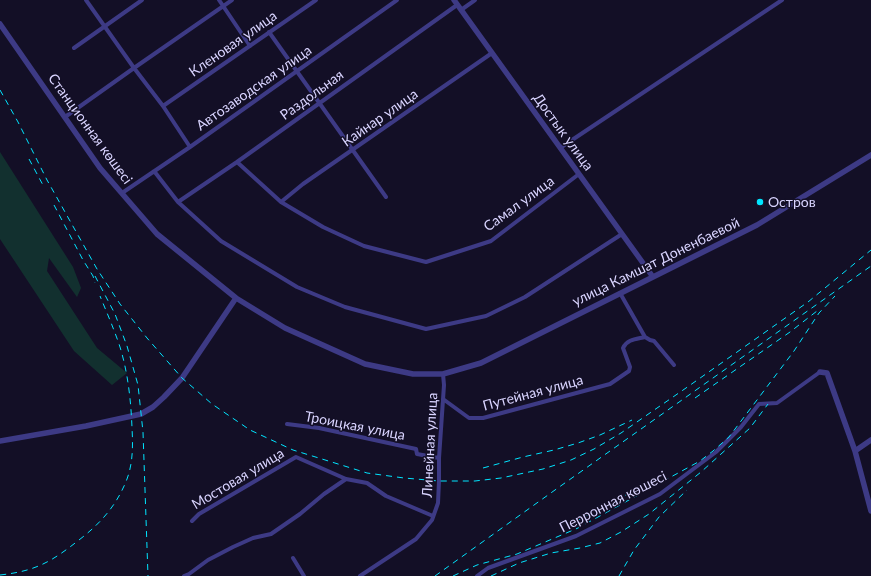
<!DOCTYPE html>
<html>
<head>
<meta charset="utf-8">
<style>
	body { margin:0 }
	canvas { display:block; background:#130f26 }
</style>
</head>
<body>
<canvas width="871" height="576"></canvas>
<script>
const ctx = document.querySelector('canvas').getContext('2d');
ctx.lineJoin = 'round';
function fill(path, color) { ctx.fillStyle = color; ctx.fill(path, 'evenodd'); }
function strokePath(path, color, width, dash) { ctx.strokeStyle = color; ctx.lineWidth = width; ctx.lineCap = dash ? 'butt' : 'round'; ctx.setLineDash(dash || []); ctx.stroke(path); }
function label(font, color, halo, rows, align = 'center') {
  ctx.font = font + ' Lato,sans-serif'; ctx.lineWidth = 3; ctx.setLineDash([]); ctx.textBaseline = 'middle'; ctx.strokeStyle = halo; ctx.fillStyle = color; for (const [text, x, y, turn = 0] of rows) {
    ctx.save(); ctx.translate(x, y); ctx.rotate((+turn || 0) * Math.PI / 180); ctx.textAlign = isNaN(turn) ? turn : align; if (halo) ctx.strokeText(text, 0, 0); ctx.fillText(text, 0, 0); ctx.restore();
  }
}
fill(new Path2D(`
	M 0,152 L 73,267 L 81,288 L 77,297 L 49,258 L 47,271 L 97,348 L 127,373 L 112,385 L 74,351 L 0,239 Z`), '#12302f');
strokePath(new Path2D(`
	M 86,0 L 134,68 L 163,106 L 190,147
	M 219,0 L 250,46
	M 461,10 L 475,0
	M 269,32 L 386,197
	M 74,48 L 142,0
	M 163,106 L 316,0
	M 65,117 L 134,68 L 232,0
	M 560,148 L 782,0
	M 237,162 L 281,202 L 323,227 L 364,246 L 426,262 L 491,241 L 579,174
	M 154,171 L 178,202 L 221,241 L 297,287 L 345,307 L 426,329 L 486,316 L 525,297 L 622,234
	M 122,193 L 190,147 L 397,0
	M 178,202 L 237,162 L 457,5
	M 281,202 L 303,184 L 492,53
	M 620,293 L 645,337 L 650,340 L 654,341 L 674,365
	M 443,399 L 469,418 L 483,418 L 610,384 L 629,371 L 630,367 L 623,348 C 627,339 637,339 645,337
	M 287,424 L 319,428 L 416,449 L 417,454 L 439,458
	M 192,521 L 199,514 L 296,457 L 346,479 L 367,483 L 386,496 L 433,516
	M 293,558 L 304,576
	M 184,576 L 189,574 L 208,560 L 233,547 L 253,538 L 271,534 L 300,514 L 324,494 L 346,479
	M 360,576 L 416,539 L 432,520 L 438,503 L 439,481 L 439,458 L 444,385 L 443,374
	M 477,576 L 488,568 L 576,536 L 660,494 L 716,452 L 741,427 L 759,404 L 777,403 L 820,372`), '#3d3a85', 4);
strokePath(new Path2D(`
	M 454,0 L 653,277
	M 0,24 L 100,168 L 157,234 L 236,298 L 285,328 L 365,364 L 413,374 L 443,374 L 481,363 L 757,225 L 871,155
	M 820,372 L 827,373 L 855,451 L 871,511
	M 0,441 L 86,426 L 141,414 L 153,407 L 164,397 L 182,378 L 236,298
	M 855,451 L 871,440`), '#3d3a85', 5.5);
strokePath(new Path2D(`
	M 0,90 L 18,122 L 47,180 L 97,269 L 120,304 L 147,338 L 182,378 L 212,404 L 250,430 L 293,450 L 367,473 L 404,478 L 439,481 L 475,481 L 501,478 L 543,469 L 571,460 L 594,449 L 621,433 L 686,388 L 808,302 L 871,250
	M 29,159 L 44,187
	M 54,205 L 83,260 L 93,276 L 95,283
	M 95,276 L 115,314 L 127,346 L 138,385 L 143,432 L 148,576
	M 695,398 L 790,332 L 817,311
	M 483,468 L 523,457 L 554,450 L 578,443 L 600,435 L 632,420
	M 567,526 L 639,488
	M 0,575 C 36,571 51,562 79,540 C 101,523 117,505 127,479 C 133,463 133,445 132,428 C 131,401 128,373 120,347 C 114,329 107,313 100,296
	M 435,576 L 555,490 L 871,266
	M 453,576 L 477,565 L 517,554 L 578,528 L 700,461 L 713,451 L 729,437 L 794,351 L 819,313 L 835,296
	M 491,576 L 519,563 L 551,553 L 580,548 L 600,543 L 621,532 L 649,514 L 701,472 L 750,428 L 768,404
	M 619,576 L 634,550 L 659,517 L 687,490`), '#00e5ff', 1, [6, 5]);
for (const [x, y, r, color] of [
	[760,202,4,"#00e5ff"]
]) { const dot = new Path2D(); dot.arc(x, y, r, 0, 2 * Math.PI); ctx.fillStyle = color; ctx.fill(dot); strokePath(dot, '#130f26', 1.5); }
label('14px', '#d9d4ff', '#130f26', [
	["Кленовая улица",233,44,-35],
	["Автозаводская улица",254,88,-35],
	["Раздольная",312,95,-36],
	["Кайнар улица",380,118,-35],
	["Станционная көшесі",90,129,54],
	["Достык улица",563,132,54],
	["Самал улица",519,204,-36],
	["улица Камшат Доненбаевой",656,262,-26],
	["Путейная улица",533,393,-15],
	["Троицкая улица",355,426,11],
	["Линейная улица",430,445,-87],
	["Мостовая улица",238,479,-31],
	["Перронная көшесі",613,502,-27]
]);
label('14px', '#d9d4ff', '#130f26', [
	["Остров",768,202]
], 'left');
</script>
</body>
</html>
